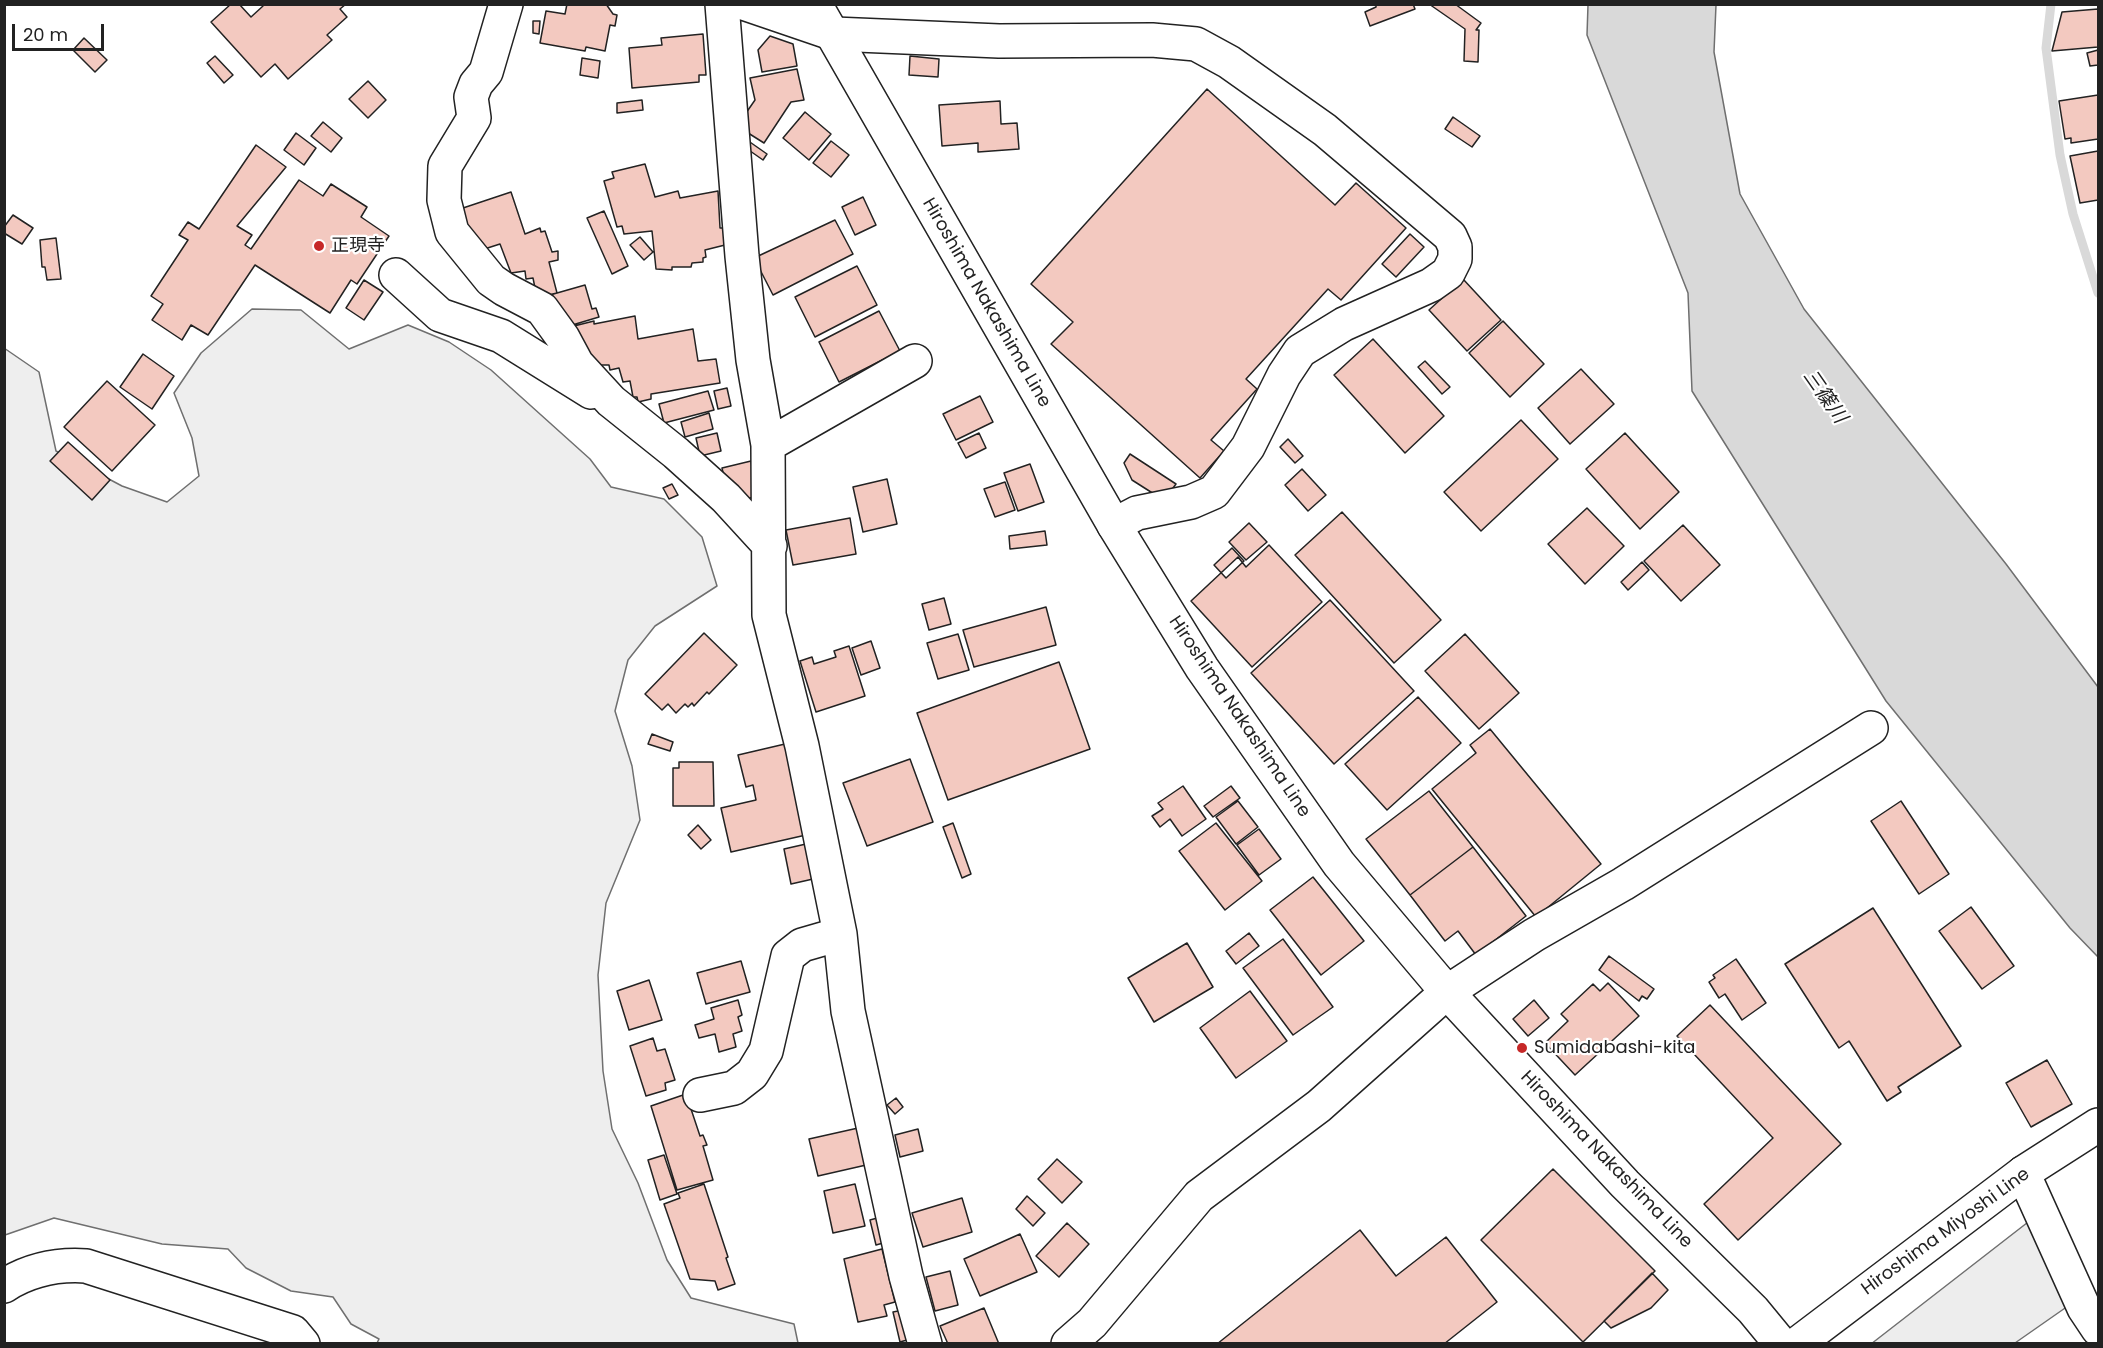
<!DOCTYPE html>
<html>
<head>
<meta charset="utf-8">
<style>
	body { margin:0 }
	#map { position:relative; width:2103px; height:1348px; overflow:hidden; background:#fff; font-family:Poppins,sans-serif }
	canvas { display:block }
	.frame { position:absolute; inset:0; border:6px solid #222; pointer-events:none }
	.scale { position:absolute; left:12px; top:24px; width:92px; height:27px; box-sizing:border-box; border:3px solid #222; border-top:0; padding-left:8px; font-size:18px; line-height:21px; white-space:nowrap; color:#222; -webkit-text-stroke:4px #fff; paint-order:stroke }
</style>
</head>
<body>
<div id="map">
<canvas width="2103" height="1348"></canvas>
<div class="frame"></div>
<div class="scale">20 m</div>
</div>
<script>
const ctx = document.querySelector('canvas').getContext('2d');
ctx.lineJoin = 'round';
function fill(path, color) { ctx.fillStyle = color; ctx.fill(path, 'evenodd'); }
function strokePath(path, color, width, dash) { ctx.strokeStyle = color; ctx.lineWidth = width; ctx.lineCap = dash ? 'butt' : 'round'; ctx.setLineDash(dash || []); ctx.stroke(path); }
function label(font, color, halo, rows, align = 'center') {
  ctx.font = font + ' Poppins,"Noto Sans JP",sans-serif'; ctx.lineWidth = 4.5; ctx.setLineDash([]); ctx.textBaseline = 'middle'; ctx.strokeStyle = halo; ctx.fillStyle = color; for (const [text, x, y, turn = 0] of rows) {
    ctx.save(); ctx.translate(x, y); ctx.rotate((+turn || 0) * Math.PI / 180); ctx.textAlign = isNaN(turn) ? turn : align; if (halo) ctx.strokeText(text, 0, 0); ctx.fillText(text, 0, 0); ctx.restore();
  }
}
const green = new Path2D(`
	M 252,309 L 301,310 L 349,349 L 408,325 L 449,342 L 491,370 L 590,459 L 611,487 L 664,499 L 702,537 L 717,586 L 655,626 L 628,660 L 615,711 L 632,766 L 640,820 L 606,903 L 598,975 L 603,1071 L 612,1129 L 638,1183 L 667,1260 L 691,1298 L 794,1324 L 798,1343 L 377,1343 L 379,1339 L 351,1324 L 333,1297 L 291,1291 L 246,1268 L 228,1249 L 162,1244 L 54,1218 L 5,1235 L 4,348 L 39,372 L 56,451 L 122,486 L 167,502 L 199,476 L 192,438 L 174,393 L 201,353 Z`);
fill(green, '#eee');
strokePath(green, '#6f6f6f', 1.5);
const parking = new Path2D(`
	M 2032,1219 L 2068,1306 L 2015,1343 L 1871,1344 Z`);
fill(parking, '#ededed');
strokePath(parking, '#6f6f6f', 1.5);
const water = new Path2D(`
	M 1588,5 L 1716,5 L 1714,52 L 1740,194 L 1804,309 L 2006,564 L 2098,687 L 2098,957 L 2070,928 L 1886,701 L 1692,391 L 1688,293 L 1587,35 Z`);
fill(water, '#d9d9d9');
strokePath(water, '#6f6f6f', 1.5);
strokePath(new Path2D(`
	M 2051,4 L 2046,48 L 2060,155 L 2073,214 L 2098,293`), '#d9d9d9', 9);
const building = new Path2D(`
	M 231,4 L 239,4 L 251,17 L 263,6 L 261,4 L 346,4 L 340,9 L 347,17 L 327,35 L 332,40 L 288,79 L 275,64 L 261,77 L 211,22 Z
	M 567,4 L 606,4 L 613,14 L 617,15 L 615,26 L 610,25 L 605,51 L 586,47 L 585,51 L 540,43 L 546,11 L 565,14 Z
	M 1413,4 L 1415,9 L 1370,26 L 1365,12 L 1376,7 L 1376,4 Z
	M 1429,4 L 1455,4 L 1481,23 L 1476,30 L 1479,30 L 1478,62 L 1464,61 L 1465,29 Z
	M 2098,9 L 2098,47 L 2052,51 L 2062,12 Z
	M 533,21 L 540,21 L 539,34 L 533,33 Z
	M 703,34 L 706,75 L 699,75 L 699,82 L 632,88 L 629,48 L 662,45 L 661,38 Z
	M 770,36 L 793,44 L 797,66 L 762,72 L 758,50 Z
	M 84,38 L 107,60 L 95,72 L 73,50 Z
	M 2098,50 L 2098,65 L 2090,66 L 2087,53 Z
	M 215,56 L 233,75 L 224,83 L 207,63 Z
	M 910,56 L 939,59 L 938,77 L 909,75 Z
	M 582,58 L 600,61 L 598,78 L 580,75 Z
	M 797,69 L 804,100 L 791,102 L 764,143 L 737,126 L 755,100 L 750,78 Z
	M 368,81 L 386,100 L 368,118 L 349,99 Z
	M 1207,89 L 1335,205 L 1356,183 L 1406,228 L 1341,300 L 1328,289 L 1246,379 L 1257,389 L 1211,440 L 1224,451 L 1200,478 L 1051,344 L 1073,322 L 1031,284 Z
	M 2098,95 L 2098,139 L 2071,143 L 2071,138 L 2065,139 L 2059,101 Z
	M 642,100 L 643,110 L 617,113 L 617,103 Z
	M 1000,101 L 1001,124 L 1017,123 L 1019,149 L 978,152 L 978,143 L 942,146 L 939,105 Z
	M 805,112 L 831,134 L 809,160 L 783,138 Z
	M 1453,117 L 1480,136 L 1472,147 L 1445,129 Z
	M 323,122 L 342,138 L 331,152 L 311,136 Z
	M 296,133 L 316,148 L 304,165 L 284,150 Z
	M 747,140 L 767,154 L 763,160 L 743,146 Z
	M 831,141 L 849,155 L 831,177 L 813,163 Z
	M 256,145 L 286,167 L 237,226 L 252,235 L 245,245 L 251,249 L 299,180 L 323,196 L 331,184 L 367,207 L 361,217 L 389,236 L 357,284 L 351,280 L 330,313 L 255,265 L 208,335 L 191,325 L 182,340 L 152,320 L 163,304 L 151,296 L 188,240 L 179,235 L 188,222 L 199,229 Z
	M 2098,151 L 2098,200 L 2080,203 L 2070,156 Z
	M 645,164 L 655,197 L 678,191 L 680,198 L 718,191 L 720,228 L 728,228 L 729,244 L 705,250 L 706,257 L 703,258 L 703,262 L 692,263 L 691,267 L 672,267 L 672,270 L 656,269 L 652,231 L 624,234 L 622,226 L 617,227 L 604,181 L 614,178 L 612,172 Z
	M 511,192 L 525,234 L 540,228 L 541,232 L 545,231 L 552,252 L 558,251 L 558,260 L 549,262 L 557,293 L 544,296 L 536,293 L 533,278 L 526,279 L 525,271 L 511,273 L 500,244 L 475,252 L 460,209 Z
	M 863,197 L 876,225 L 855,235 L 842,207 Z
	M 604,211 L 628,266 L 612,274 L 587,218 Z
	M 13,215 L 33,228 L 22,244 L 4,233 L 4,227 Z
	M 835,220 L 853,254 L 773,295 L 754,258 Z
	M 1410,234 L 1424,247 L 1396,277 L 1382,264 Z
	M 640,237 L 653,252 L 644,260 L 630,245 Z
	M 56,238 L 61,279 L 47,280 L 45,267 L 42,267 L 40,240 Z
	M 857,266 L 877,305 L 815,337 L 795,297 Z
	M 1463,279 L 1501,320 L 1467,351 L 1429,310 Z
	M 364,280 L 383,292 L 364,320 L 346,308 Z
	M 585,285 L 592,309 L 596,308 L 599,317 L 559,329 L 550,295 Z
	M 879,311 L 900,351 L 839,382 L 819,342 Z
	M 635,316 L 638,339 L 693,329 L 698,361 L 716,359 L 720,383 L 651,394 L 651,399 L 638,402 L 637,397 L 633,397 L 630,381 L 623,382 L 619,368 L 610,370 L 609,365 L 598,365 L 562,329 L 594,321 L 594,324 Z
	M 1503,321 L 1544,364 L 1510,397 L 1469,353 Z
	M 1373,339 L 1444,416 L 1405,453 L 1334,375 Z
	M 143,354 L 174,376 L 152,409 L 120,387 Z
	M 1425,361 L 1450,387 L 1442,394 L 1418,367 Z
	M 1581,369 L 1614,404 L 1570,444 L 1538,408 Z
	M 107,381 L 155,425 L 112,471 L 64,427 Z
	M 727,388 L 731,406 L 718,409 L 714,391 Z
	M 708,391 L 714,410 L 664,423 L 659,404 Z
	M 980,396 L 993,422 L 956,440 L 943,414 Z
	M 709,413 L 713,429 L 685,437 L 681,422 Z
	M 1521,420 L 1558,459 L 1481,531 L 1444,492 Z
	M 717,433 L 721,451 L 700,456 L 696,438 Z
	M 979,433 L 986,448 L 966,458 L 958,443 Z
	M 1625,433 L 1679,492 L 1640,529 L 1586,469 Z
	M 1288,439 L 1303,456 L 1295,463 L 1280,447 Z
	M 68,442 L 110,480 L 92,500 L 50,461 Z
	M 1130,454 L 1176,484 L 1170,492 L 1154,494 L 1132,480 L 1124,463 Z
	M 751,461 L 758,496 L 738,501 L 726,486 L 722,468 Z
	M 1030,464 L 1044,502 L 1018,511 L 1004,473 Z
	M 1302,469 L 1326,495 L 1308,511 L 1285,485 Z
	M 887,479 L 897,524 L 863,532 L 853,487 Z
	M 1005,482 L 1015,510 L 995,517 L 984,489 Z
	M 672,484 L 678,495 L 669,499 L 663,488 Z
	M 1587,508 L 1624,546 L 1585,584 L 1548,544 Z
	M 1342,512 L 1441,620 L 1394,663 L 1295,555 Z
	M 850,518 L 856,554 L 793,565 L 786,530 Z
	M 1249,523 L 1267,542 L 1246,560 L 1229,542 Z
	M 1683,525 L 1720,565 L 1681,601 L 1644,561 Z
	M 1045,531 L 1047,545 L 1010,549 L 1009,536 Z
	M 1269,545 L 1322,602 L 1252,667 L 1191,601 L 1238,557 L 1246,567 Z
	M 1232,548 L 1244,561 L 1226,578 L 1214,565 Z
	M 1642,562 L 1649,570 L 1628,590 L 1621,582 Z
	M 944,598 L 951,624 L 929,630 L 922,604 Z
	M 1330,600 L 1414,691 L 1334,764 L 1251,673 Z
	M 1046,607 L 1056,645 L 974,667 L 963,630 Z
	M 704,633 L 737,665 L 709,694 L 707,692 L 694,706 L 692,703 L 688,707 L 685,704 L 676,713 L 668,704 L 662,710 L 645,694 Z
	M 958,634 L 969,670 L 938,679 L 927,643 Z
	M 1465,634 L 1519,693 L 1479,729 L 1425,671 Z
	M 871,641 L 880,668 L 861,675 L 852,648 Z
	M 849,646 L 865,696 L 816,712 L 800,661 L 812,657 L 814,664 L 836,657 L 834,651 Z
	M 1059,662 L 1090,749 L 948,800 L 917,713 Z
	M 1418,697 L 1461,743 L 1387,810 L 1345,764 Z
	M 1490,729 L 1601,864 L 1536,917 L 1432,789 L 1476,753 L 1470,745 Z
	M 652,734 L 673,742 L 670,751 L 648,744 Z
	M 785,744 L 806,835 L 731,852 L 721,808 L 756,800 L 753,785 L 746,787 L 738,755 Z
	M 910,759 L 933,822 L 867,846 L 843,783 Z
	M 679,762 L 713,762 L 714,806 L 673,806 L 673,768 L 679,768 Z
	M 1183,786 L 1206,819 L 1182,836 L 1170,819 L 1160,827 L 1152,816 L 1163,809 L 1158,803 Z
	M 1231,786 L 1240,798 L 1213,817 L 1204,806 Z
	M 1429,791 L 1473,847 L 1410,895 L 1366,839 Z
	M 1238,801 L 1258,827 L 1236,844 L 1216,817 Z
	M 1901,801 L 1949,874 L 1919,894 L 1871,821 Z
	M 953,823 L 971,874 L 962,878 L 943,827 Z
	M 1216,823 L 1262,881 L 1225,910 L 1179,851 Z
	M 698,825 L 711,840 L 701,849 L 688,835 Z
	M 1259,829 L 1281,859 L 1259,875 L 1237,845 Z
	M 806,844 L 813,879 L 791,884 L 784,849 Z
	M 1473,847 L 1526,916 L 1476,955 L 1458,931 L 1445,941 L 1410,895 Z
	M 1313,877 L 1364,941 L 1321,975 L 1270,910 Z
	M 1971,907 L 2014,966 L 1982,989 L 1939,931 Z
	M 1873,908 L 1961,1046 L 1898,1087 L 1901,1092 L 1887,1101 L 1849,1041 L 1839,1048 L 1785,964 Z
	M 1249,933 L 1259,946 L 1236,964 L 1226,951 Z
	M 1283,939 L 1333,1007 L 1293,1035 L 1243,968 Z
	M 1187,943 L 1213,987 L 1154,1022 L 1128,978 Z
	M 1609,956 L 1654,989 L 1647,999 L 1642,996 L 1639,1001 L 1599,970 Z
	M 1736,959 L 1766,1003 L 1742,1020 L 1725,994 L 1719,998 L 1709,982 L 1715,978 L 1713,975 Z
	M 741,961 L 750,992 L 706,1004 L 697,973 Z
	M 649,980 L 662,1020 L 629,1030 L 617,991 Z
	M 1608,983 L 1639,1016 L 1575,1075 L 1545,1043 L 1568,1021 L 1561,1014 L 1593,984 L 1600,991 Z
	M 1250,991 L 1287,1041 L 1236,1078 L 1200,1028 Z
	M 738,1000 L 742,1015 L 738,1017 L 742,1031 L 733,1034 L 736,1047 L 719,1052 L 715,1034 L 699,1038 L 695,1025 L 714,1019 L 711,1008 Z
	M 1534,1000 L 1549,1018 L 1528,1036 L 1513,1019 Z
	M 1710,1005 L 1841,1144 L 1738,1240 L 1704,1204 L 1773,1138 L 1677,1036 Z
	M 653,1038 L 657,1051 L 665,1049 L 675,1080 L 665,1083 L 666,1090 L 646,1096 L 630,1046 Z
	M 2047,1060 L 2072,1104 L 2031,1127 L 2006,1083 Z
	M 686,1094 L 700,1136 L 703,1135 L 707,1145 L 703,1146 L 713,1180 L 677,1190 L 651,1106 Z
	M 896,1098 L 903,1107 L 895,1114 L 887,1105 Z
	M 867,1126 L 875,1163 L 818,1176 L 809,1139 Z
	M 918,1129 L 923,1151 L 900,1157 L 895,1135 Z
	M 664,1155 L 677,1194 L 660,1200 L 648,1160 Z
	M 1057,1159 L 1082,1182 L 1062,1203 L 1038,1179 Z
	M 1553,1169 L 1655,1271 L 1583,1342 L 1481,1240 Z
	M 704,1184 L 728,1257 L 726,1258 L 735,1284 L 718,1290 L 715,1281 L 690,1279 L 664,1204 L 680,1198 L 678,1193 Z
	M 855,1184 L 865,1226 L 833,1233 L 824,1191 Z
	M 1027,1196 L 1045,1213 L 1033,1226 L 1016,1209 Z
	M 962,1198 L 972,1232 L 923,1247 L 912,1213 Z
	M 888,1215 L 894,1240 L 876,1245 L 870,1220 Z
	M 1067,1223 L 1089,1244 L 1059,1277 L 1036,1256 Z
	M 1360,1230 L 1396,1276 L 1446,1237 L 1497,1302 L 1444,1344 L 1217,1344 Z
	M 1020,1234 L 1037,1272 L 980,1296 L 964,1259 Z
	M 882,1249 L 895,1302 L 884,1305 L 887,1316 L 858,1322 L 844,1259 Z
	M 950,1271 L 958,1305 L 935,1311 L 926,1277 Z
	M 1652,1273 L 1668,1290 L 1651,1308 L 1611,1328 L 1604,1321 Z
	M 891,1281 L 914,1338 L 900,1342 L 893,1312 L 898,1311 Z
	M 984,1308 L 999,1344 L 948,1344 L 940,1326 Z`);
fill(building, '#f3c9c0');
strokePath(building, '#222', 1.5);
const minor = new Path2D(`
	M 506,4 L 486,72 L 476,84 L 471,97 L 474,118 L 445,166 L 444,200 L 452,232 L 491,280 L 504,289 L 542,309 L 563,338 L 577,364 L 611,401 L 676,453 L 726,498 L 770,546
	M 722,4 L 742,256 L 753,360 L 768,445 L 769,615 L 802,746 L 840,934 L 848,1011 L 906,1276 L 925,1344
	M 746,4 L 834,34 L 999,41 L 1152,40 L 1196,44 L 1229,62 L 1325,130 L 1450,236 L 1455,247 L 1455,259 L 1448,273 L 1431,285 L 1344,324 L 1300,351 L 1284,375 L 1248,447 L 1214,492 L 1191,502 L 1137,513 L 1114,525
	M 396,275 L 440,315 L 501,336 L 591,392
	M 768,445 L 915,361
	M 700,1095 L 734,1088 L 752,1074 L 766,1051 L 788,956 L 802,945 L 840,934
	M 2023,1173 L 2084,1308 L 2098,1329
	M 4,1286 C 29,1270 57,1264 86,1266 L 293,1332 L 303,1344
	M 1068,1344 L 1092,1323 L 1199,1196 L 1319,1106 L 1447,992 L 1534,935 L 1623,884 L 1871,728`);
const major = new Path2D(`
	M 815,4 L 1114,525 L 1202,668 L 1339,864 L 1447,992 L 1625,1184 L 1753,1310 L 1781,1344
	M 1797,1344 L 2023,1173 L 2098,1125`);
strokePath(minor, '#222', 36);
strokePath(major, '#222', 36);
strokePath(minor, '#fff', 33);
strokePath(major, '#fff', 33);
for (const [x, y, r, color] of [
	[319,246,6,"#c62828"],
	[1522,1048,6,"#c62828"]
]) { const dot = new Path2D(); dot.arc(x, y, r, 0, 2 * Math.PI); ctx.fillStyle = color; ctx.fill(dot); strokePath(dot, '#fff', 2); }
label('18px', '#222', '#fff', [
	["正現寺",331,246],
	["Sumidabashi-kita",1534,1048]
], 'left');
label('18px', '#222', '#fff', [
	["Hiroshima Nakashima Line",986,303,60],
	["Hiroshima Nakashima Line",1239,717,56],
	["Hiroshima Nakashima Line",1606,1160,46],
	["Hiroshima Miyoshi Line",1946,1232,-36]
]);
label('italic 20px', '#222', '#fff', [
	["三篠川",1824,397,55]
]);
</script>
</body>
</html>
